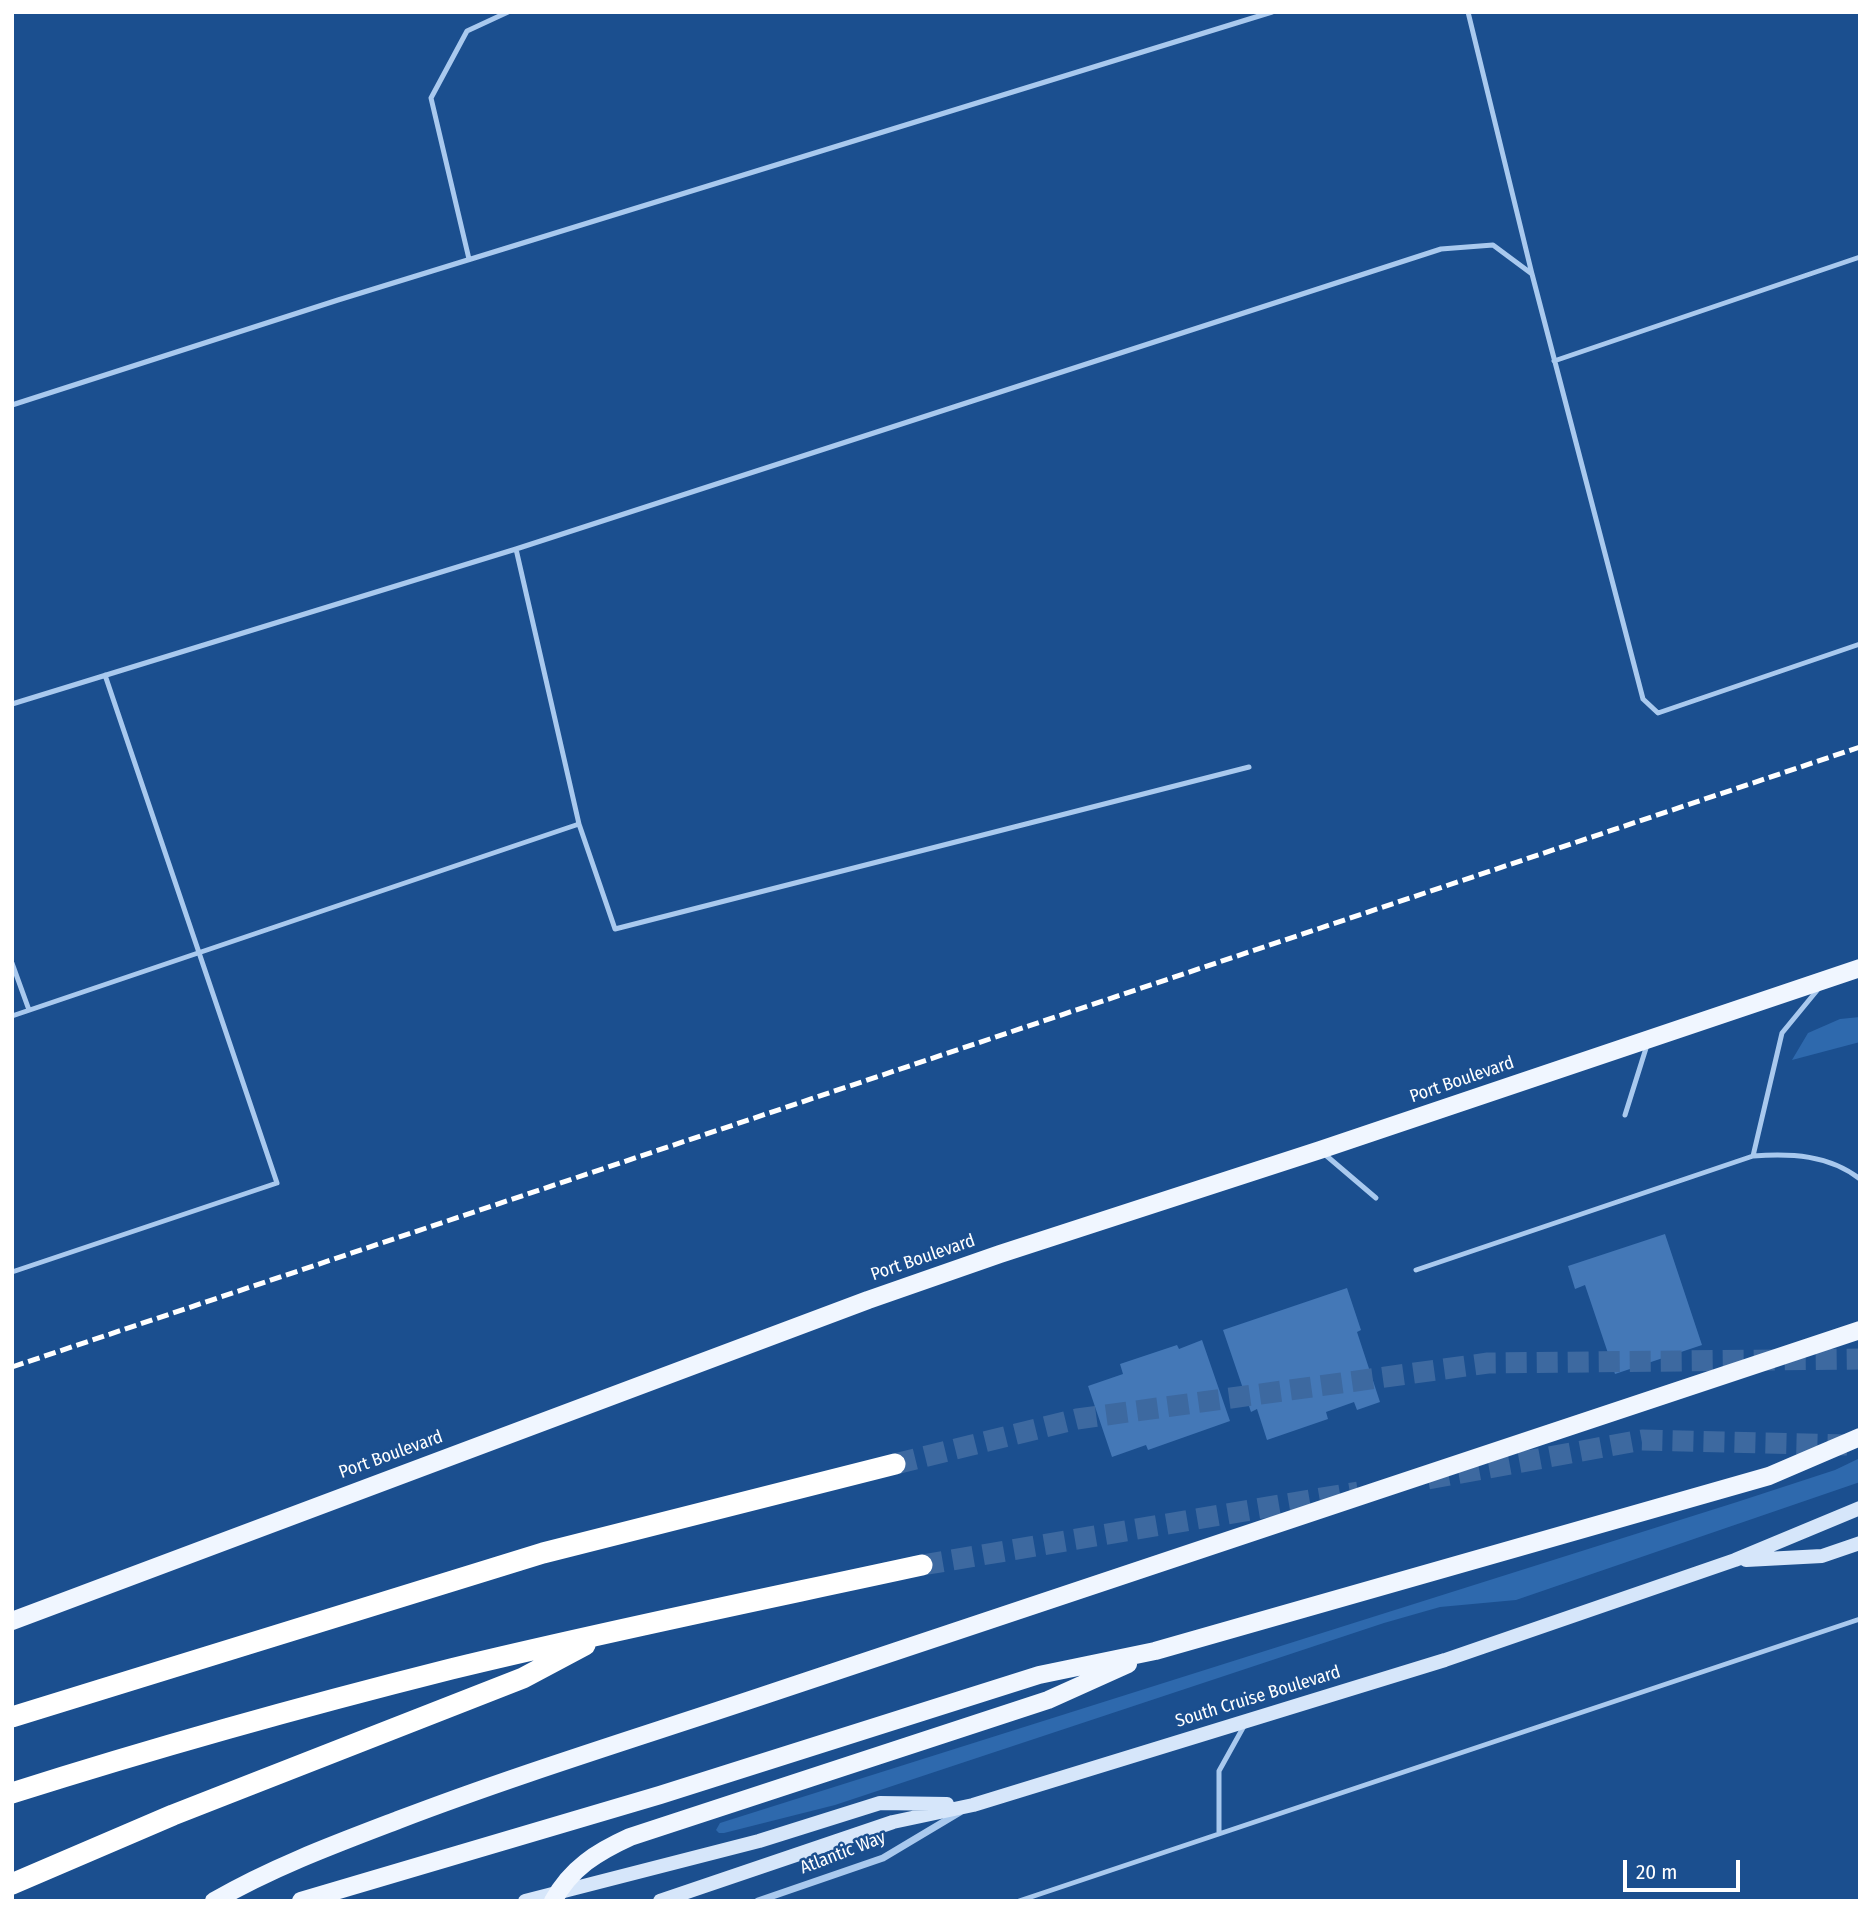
<!DOCTYPE html>
<html>
<head>
<meta charset="utf-8">
<style>
	body { margin:0 }
	#map { position:relative; width:1872px; height:1913px; overflow:hidden; background:#1b4f8f; font-family:"Fira Sans Condensed",sans-serif }
	canvas { display:block }
	.frame { position:absolute; inset:0; border:14px solid #fff; pointer-events:none }
	.scale { position:absolute; left:1623px; top:1860px; width:117px; height:32px; box-sizing:border-box; border:4px solid #fff; border-top:0; padding-left:9px; font-size:21px; line-height:24px; white-space:nowrap; color:#fff; -webkit-text-stroke:5px #1b4f8f; paint-order:stroke }
</style>
</head>
<body>
<div id="map">
<canvas width="1872" height="1913"></canvas>
<div class="frame"></div>
<div class="scale">20 m</div>
</div>
<script>
const ctx = document.querySelector('canvas').getContext('2d');
ctx.lineJoin = 'round';
function fill(path, color) { ctx.fillStyle = color; ctx.fill(path, 'evenodd'); }
function strokePath(path, color, width, dash) { ctx.strokeStyle = color; ctx.lineWidth = width; ctx.lineCap = dash ? 'butt' : 'round'; ctx.setLineDash(dash || []); ctx.stroke(path); }
function label(font, color, halo, rows, align = 'center') {
  ctx.font = font + ' "Fira Sans Condensed",sans-serif'; ctx.lineWidth = 5; ctx.setLineDash([]); ctx.textBaseline = 'middle'; ctx.strokeStyle = halo; ctx.fillStyle = color; for (const [text, x, y, turn = 0] of rows) {
    ctx.save(); ctx.translate(x, y); ctx.rotate((+turn || 0) * Math.PI / 180); ctx.textAlign = isNaN(turn) ? turn : align; if (halo) ctx.strokeText(text, 0, 0); ctx.fillText(text, 0, 0); ctx.restore();
  }
}
fill(new Path2D(`
	M 1860,1017 L 1860,1042 L 1792,1060 L 1808,1033 L 1840,1019 Z
	M 1860,1458 L 1860,1482 L 1516,1600 L 1440,1607 L 1384,1623 L 835,1805 L 724,1833 L 719,1833 L 716,1830 L 720,1823 L 1737,1502 L 1835,1470 Z`), '#2e69ad');
fill(new Path2D(`
	M 1665,1234 L 1702,1345 L 1615,1374 L 1585,1285 L 1575,1289 L 1568,1266 Z
	M 1347,1288 L 1361,1330 L 1357,1332 L 1380,1402 L 1357,1410 L 1354,1402 L 1326,1412 L 1328,1419 L 1267,1440 L 1257,1409 L 1251,1412 L 1223,1330 Z
	M 1202,1340 L 1230,1421 L 1148,1450 L 1146,1445 L 1112,1457 L 1088,1386 L 1123,1374 L 1120,1364 L 1177,1345 L 1179,1349 Z`), '#4478b7');
strokePath(new Path2D(`
	M 895,1464 L 1077,1419 L 1488,1363 L 1860,1359
	M 1428,1479 L 1642,1440 L 1847,1445
	M 922,1565 L 1358,1492`), '#3d69a0', 21, [21, 10]);
strokePath(new Path2D(`
	M 1468,12 L 1532,274
	M 469,259 L 431,98 L 467,31 L 508,12
	M 1554,361 L 1860,257
	M 12,405 L 338,300 L 1272,12
	M 516,549 L 579,824 L 615,929 L 1249,767
	M 12,704 L 516,549 L 1441,249 L 1493,245 L 1532,274 L 1643,699 L 1658,713 L 1860,644
	M 12,963 L 29,1010
	M 12,1016 L 579,824
	M 1625,1115 L 1647,1045
	M 1322,1152 L 1376,1198
	M 1753,1156 L 1782,1033 L 1819,988
	M 1416,1270 L 1753,1156 C 1791,1153 1829,1155 1860,1179
	M 12,1272 L 277,1183 L 105,675
	M 1219,1833 L 1219,1771 L 1244,1726
	M 1019,1901 L 1860,1619`), '#a9c9ee', 5);
strokePath(new Path2D(`
	M 758,1901 L 883,1858 L 960,1812`), '#a9c9ee', 7);
strokePath(new Path2D(`
	M 1746,1560 L 1822,1556 L 1860,1543
	M 525,1901 L 759,1841 L 880,1803 L 947,1804
	M 660,1901 L 893,1822 L 973,1805 L 1445,1660 L 1735,1560 L 1860,1508`), '#d6e6fa', 14);
strokePath(new Path2D(`
	M 12,1621 L 868,1300 L 1000,1254 L 1320,1150 L 1860,968
	M 214,1901 C 273,1867 335,1844 398,1820 C 521,1773 646,1735 771,1693 C 1134,1570 1497,1452 1860,1330
	M 301,1901 L 660,1795 L 1039,1675 L 1155,1651 L 1769,1476 L 1860,1437
	M 553,1901 C 571,1868 597,1852 630,1837 L 1048,1700 L 1128,1664`), '#f0f6ff', 18);
strokePath(new Path2D(`
	M 12,1717 L 543,1553 L 895,1464
	M 12,1793 C 157,1747 304,1706 451,1669 C 607,1631 765,1599 922,1565
	M 12,1884 L 173,1815 L 523,1678 L 585,1645`), '#fff', 21);
strokePath(new Path2D(`
	M 12,1367 L 1860,747`), '#fff', 5, [12, 5]);
label('18px', '#fff', '#1b4f8f', [
	["Port Boulevard",1462,1080,-19],
	["Port Boulevard",923,1258,-19],
	["Port Boulevard",391,1455,-20],
	["South Cruise Boulevard",1258,1697,-17],
	["Atlantic Way",843,1853,-21]
]);
</script>
</body>
</html>
